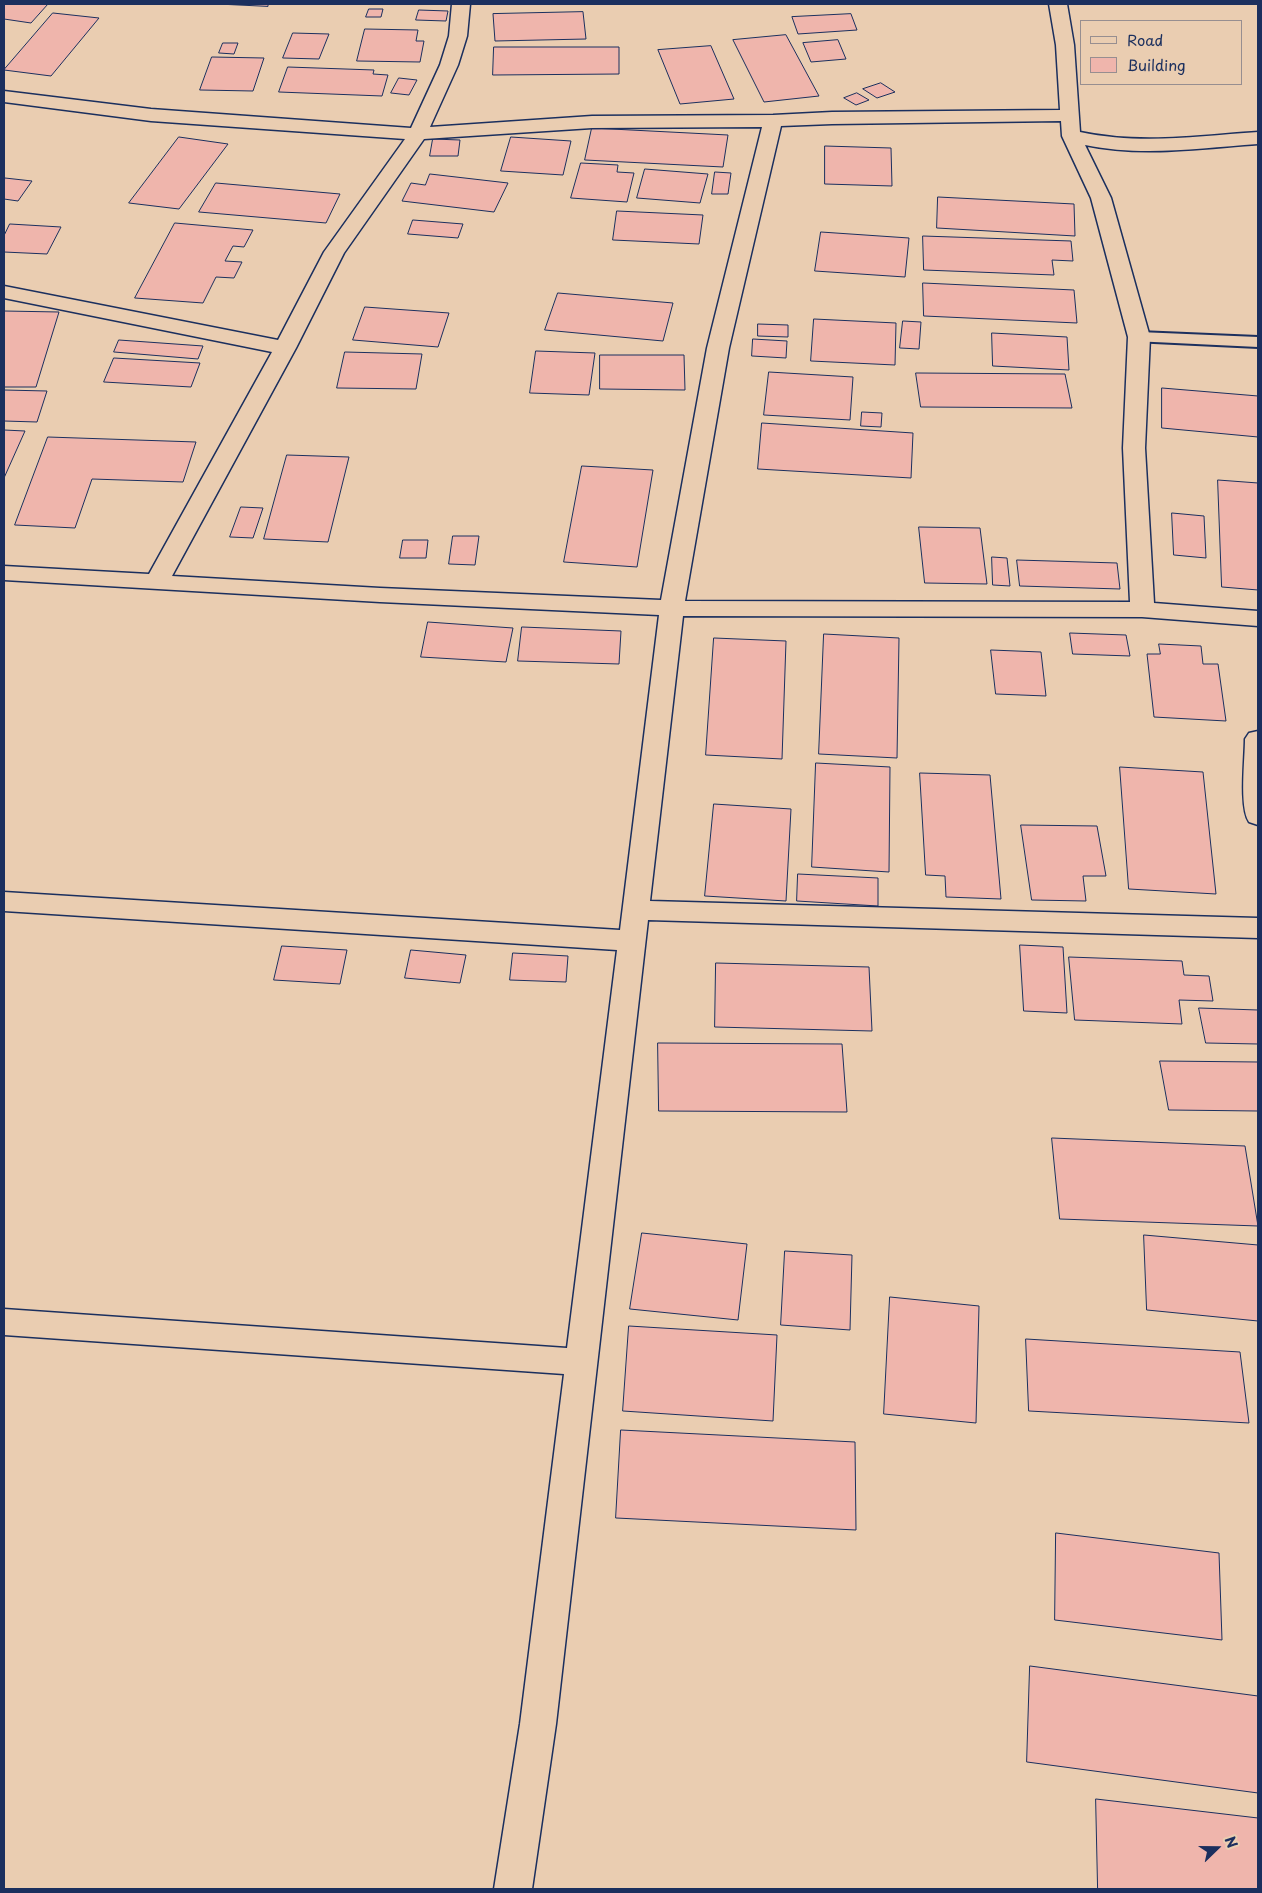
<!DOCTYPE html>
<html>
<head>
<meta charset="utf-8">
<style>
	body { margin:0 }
	#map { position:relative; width:1262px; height:1893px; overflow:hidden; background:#eacdb1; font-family:"Playpen Sans",sans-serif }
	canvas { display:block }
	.frame { position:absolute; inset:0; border:5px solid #1b2f5e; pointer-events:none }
	.legend { position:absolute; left:1080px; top:20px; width:162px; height:65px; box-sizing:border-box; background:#eacdb1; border:1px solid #978e90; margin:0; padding:6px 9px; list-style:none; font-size:15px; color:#1b2f5e }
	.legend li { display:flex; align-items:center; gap:10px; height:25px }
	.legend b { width:25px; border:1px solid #978e90 }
	.north { position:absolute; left:1192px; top:1823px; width:50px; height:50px; -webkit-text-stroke:4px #eacdb1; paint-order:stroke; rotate:68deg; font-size:14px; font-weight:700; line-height:20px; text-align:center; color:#1b2f5e }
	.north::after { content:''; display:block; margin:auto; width:18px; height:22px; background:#1b2f5e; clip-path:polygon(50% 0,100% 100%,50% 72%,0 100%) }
</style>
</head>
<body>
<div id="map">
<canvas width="1262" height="1893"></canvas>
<div class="frame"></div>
<ul class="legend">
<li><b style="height:6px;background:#eacdb1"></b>Road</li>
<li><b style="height:14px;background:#efb5ac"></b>Building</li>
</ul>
<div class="north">N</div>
</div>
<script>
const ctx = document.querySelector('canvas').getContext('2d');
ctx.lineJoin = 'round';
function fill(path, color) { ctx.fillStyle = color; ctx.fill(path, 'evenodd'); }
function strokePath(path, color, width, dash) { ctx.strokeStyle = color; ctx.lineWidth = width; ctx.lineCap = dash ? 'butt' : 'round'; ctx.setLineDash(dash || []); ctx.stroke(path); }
const building = new Path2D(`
	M 4,4 L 48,4 L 31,23 L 4,19 Z
	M 218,4 L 268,4 L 268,6 Z
	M 369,9 L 383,9 L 381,17 L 366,17 Z
	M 419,10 L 448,11 L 446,21 L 416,20 Z
	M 583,12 L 586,39 L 495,41 L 493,14 Z
	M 53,13 L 99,18 L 51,76 L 4,70 Z
	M 851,14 L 857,30 L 798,34 L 792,17 Z
	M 365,29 L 418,30 L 416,41 L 424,41 L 420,62 L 357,61 Z
	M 293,33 L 329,34 L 319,59 L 283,58 Z
	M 786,35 L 819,96 L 764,102 L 733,40 Z
	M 838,40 L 846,59 L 811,62 L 803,43 Z
	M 223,43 L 238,43 L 234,54 L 219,53 Z
	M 711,46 L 734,99 L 680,104 L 658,50 Z
	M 494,47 L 619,47 L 619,74 L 493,75 Z
	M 212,57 L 264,58 L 253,91 L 200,90 Z
	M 288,67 L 374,70 L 373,74 L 388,75 L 382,96 L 279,92 Z
	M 399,78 L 417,80 L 409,95 L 391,93 Z
	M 881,83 L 895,92 L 877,98 L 863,89 Z
	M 857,93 L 869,100 L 856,105 L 844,98 Z
	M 592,128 L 728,135 L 723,167 L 585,160 Z
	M 179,137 L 228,144 L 179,209 L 129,203 Z
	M 511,137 L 571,141 L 563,175 L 501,171 Z
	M 433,139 L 460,140 L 458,156 L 430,156 Z
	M 825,146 L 891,148 L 892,186 L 825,184 Z
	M 581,163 L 618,165 L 617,172 L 634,173 L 627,202 L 571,198 Z
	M 645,169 L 708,174 L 700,203 L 637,198 Z
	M 715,172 L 731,173 L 728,194 L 712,194 Z
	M 430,174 L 508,183 L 494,212 L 402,201 L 411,183 L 425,185 Z
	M 5,178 L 32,181 L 18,201 L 4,199 Z
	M 216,183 L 340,194 L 326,223 L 199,212 Z
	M 938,197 L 1074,204 L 1075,236 L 937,228 Z
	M 617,211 L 703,215 L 699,244 L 613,240 Z
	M 413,220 L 463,224 L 458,238 L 408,234 Z
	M 175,223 L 253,230 L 244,247 L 233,246 L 225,261 L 242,262 L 234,278 L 216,277 L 203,303 L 135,298 Z
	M 10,224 L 61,227 L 47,254 L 4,252 L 4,236 Z
	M 821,232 L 909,238 L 905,277 L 815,271 Z
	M 923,236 L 1071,241 L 1073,261 L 1052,260 L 1054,275 L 924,270 Z
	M 923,283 L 1074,290 L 1077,323 L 924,316 Z
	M 558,293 L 673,303 L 663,341 L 545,330 Z
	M 365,307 L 449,313 L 438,347 L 353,340 Z
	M 4,311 L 59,312 L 36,387 L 4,387 Z
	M 814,319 L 896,323 L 895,365 L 811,361 Z
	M 903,321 L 921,322 L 919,349 L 900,348 Z
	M 758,324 L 788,325 L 788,337 L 758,336 Z
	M 992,333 L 1067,337 L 1069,370 L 993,366 Z
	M 753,339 L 787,341 L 786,358 L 752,356 Z
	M 119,340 L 203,346 L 198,359 L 114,352 Z
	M 536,351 L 595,353 L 589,395 L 530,393 Z
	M 345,352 L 422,354 L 416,389 L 337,388 Z
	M 600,355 L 684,355 L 685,390 L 600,389 Z
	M 114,358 L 200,363 L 191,387 L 104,382 Z
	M 769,372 L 853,377 L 850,420 L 764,415 Z
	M 916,373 L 1065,374 L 1072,408 L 921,407 Z
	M 1162,388 L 1258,396 L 1258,437 L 1162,428 Z
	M 4,390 L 47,391 L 37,422 L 4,421 Z
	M 862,412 L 882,413 L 881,427 L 861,426 Z
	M 762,423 L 913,433 L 911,478 L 758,469 Z
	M 4,430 L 25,431 L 4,478 Z
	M 48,437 L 196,442 L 183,482 L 92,479 L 75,528 L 15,525 Z
	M 287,455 L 349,457 L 328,542 L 264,539 Z
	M 582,466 L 653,470 L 637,567 L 564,562 Z
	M 1218,480 L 1258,483 L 1258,590 L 1222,587 Z
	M 241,507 L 263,508 L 253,538 L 230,537 Z
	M 1172,513 L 1204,516 L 1206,558 L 1174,555 Z
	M 919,527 L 980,528 L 987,584 L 925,583 Z
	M 453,536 L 479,536 L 475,565 L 449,564 Z
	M 403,540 L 428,540 L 426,558 L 400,558 Z
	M 992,557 L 1007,558 L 1010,586 L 993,585 Z
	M 1017,560 L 1117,563 L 1120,589 L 1020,586 Z
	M 428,622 L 513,628 L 506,662 L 421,657 Z
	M 522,627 L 621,631 L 619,664 L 518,661 Z
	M 1070,633 L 1126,635 L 1130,656 L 1073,654 Z
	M 824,634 L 899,638 L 897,758 L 819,754 Z
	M 714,638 L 786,641 L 782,759 L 706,755 Z
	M 1159,644 L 1201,646 L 1203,664 L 1218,664 L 1226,721 L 1154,717 L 1147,654 L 1160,654 Z
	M 991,650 L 1041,652 L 1046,696 L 996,694 Z
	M 816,763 L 890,767 L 889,872 L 812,867 Z
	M 1120,767 L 1203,772 L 1216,894 L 1129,889 Z
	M 920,773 L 990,775 L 1001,899 L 946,897 L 945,876 L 926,875 Z
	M 714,804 L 791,809 L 786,901 L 705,896 Z
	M 1021,825 L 1097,826 L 1106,876 L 1083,876 L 1086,901 L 1032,900 Z
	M 798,874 L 878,878 L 878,906 L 797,901 Z
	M 1020,945 L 1063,947 L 1067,1013 L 1024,1011 Z
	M 282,946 L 347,950 L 340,984 L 274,980 Z
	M 411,950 L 466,955 L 460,983 L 405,978 Z
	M 513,953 L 568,956 L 566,982 L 510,980 Z
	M 1069,957 L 1182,961 L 1184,975 L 1209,976 L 1213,1001 L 1179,1000 L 1182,1024 L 1075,1020 Z
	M 716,963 L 869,967 L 872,1031 L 715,1027 Z
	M 1199,1008 L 1258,1010 L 1258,1044 L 1206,1043 Z
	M 658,1043 L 842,1044 L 847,1112 L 659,1111 Z
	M 1160,1061 L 1258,1062 L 1258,1111 L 1169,1110 Z
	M 1052,1138 L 1245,1146 L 1258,1226 L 1060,1219 Z
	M 642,1233 L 747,1244 L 738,1320 L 630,1309 Z
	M 1144,1235 L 1258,1245 L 1258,1321 L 1147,1310 Z
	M 785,1251 L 852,1255 L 850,1330 L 781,1325 Z
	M 890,1297 L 979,1306 L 976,1423 L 884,1414 Z
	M 629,1326 L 777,1335 L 773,1421 L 623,1411 Z
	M 1026,1339 L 1240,1352 L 1249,1423 L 1029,1411 Z
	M 621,1430 L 855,1442 L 856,1530 L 616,1518 Z
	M 1056,1533 L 1219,1553 L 1222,1640 L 1055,1620 Z
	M 1030,1666 L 1258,1696 L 1258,1793 L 1027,1762 Z
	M 1096,1799 L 1258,1818 L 1258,1889 L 1098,1889 Z`);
fill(building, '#efb5ac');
strokePath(building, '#1b2f5e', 1);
const service = new Path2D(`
	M 1139,332 L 1258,337 L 1258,347 L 1133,341 L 1130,337 L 1133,333 Z`);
const minor = new Path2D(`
	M 452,4 L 470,4 L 467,36 L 458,65 L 430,127 L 592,116 L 773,115 L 832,112 L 1060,110 L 1056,45 L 1049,4 L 1067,4 L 1074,45 L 1080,132 C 1141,145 1197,136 1258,132 L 1258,144 C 1200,148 1142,157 1085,145 L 1111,198 L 1150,337 L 1145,448 L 1154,603 L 1258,611 L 1258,626 L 1142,617 L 683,616 L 650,901 L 1258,918 L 1258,938 L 648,920 L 556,1724 L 532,1889 L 494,1889 L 520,1724 L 564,1374 L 4,1335 L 4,1309 L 567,1348 L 617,950 L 4,911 L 4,892 L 620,930 L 659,615 L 380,602 L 4,580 L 4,566 L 149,574 L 272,352 L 4,298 L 4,286 L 278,340 L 324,252 L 405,139 L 151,121 L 4,102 L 4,91 L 151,109 L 411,128 L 440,65 L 449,36 ZM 1061,121 L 1062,136 L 1091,198 L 1128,337 L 1123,448 L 1130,602 L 685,601 L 729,348 L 781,126 L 832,124 ZM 762,127 L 707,348 L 661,600 L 380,588 L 172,576 L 296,348 L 344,253 L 424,139 L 592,128 Z
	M 1258,731 L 1258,825 L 1249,822 C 1239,807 1245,759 1245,739 L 1249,733 Z`);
strokePath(service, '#1b2f5e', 4);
strokePath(minor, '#1b2f5e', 3);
fill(service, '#eacdb1');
fill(minor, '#eacdb1');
</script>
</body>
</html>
